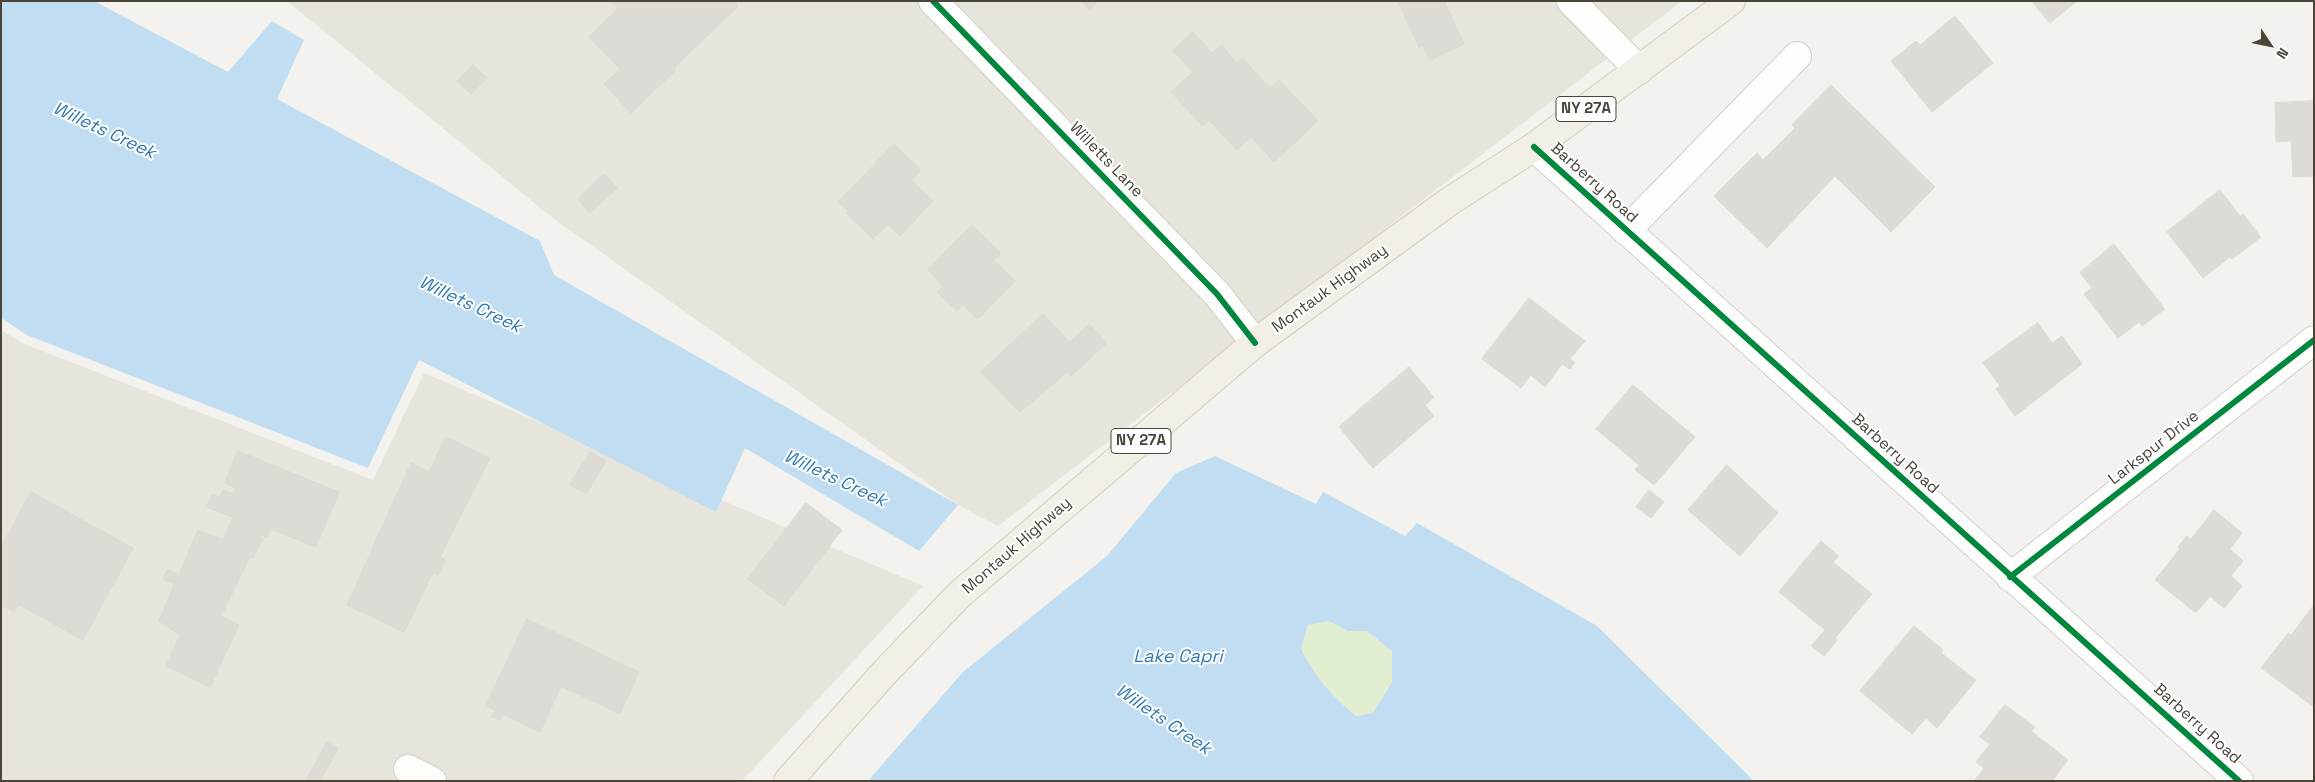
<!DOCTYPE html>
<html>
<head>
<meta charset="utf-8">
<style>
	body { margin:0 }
	#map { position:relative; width:2315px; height:782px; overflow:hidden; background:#f4f2ee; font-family:"Space Grotesk",sans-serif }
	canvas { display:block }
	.frame { position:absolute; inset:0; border:2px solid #4b4439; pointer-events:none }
	.north { position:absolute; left:2245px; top:20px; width:50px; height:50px; -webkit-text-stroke:4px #fff; paint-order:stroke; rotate:124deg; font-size:14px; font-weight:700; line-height:20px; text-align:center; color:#4b4439 }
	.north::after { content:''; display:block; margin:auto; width:18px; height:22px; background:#4b4439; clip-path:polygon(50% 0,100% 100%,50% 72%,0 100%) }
</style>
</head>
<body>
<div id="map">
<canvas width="2315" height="782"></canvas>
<div class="frame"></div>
<div class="north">N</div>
</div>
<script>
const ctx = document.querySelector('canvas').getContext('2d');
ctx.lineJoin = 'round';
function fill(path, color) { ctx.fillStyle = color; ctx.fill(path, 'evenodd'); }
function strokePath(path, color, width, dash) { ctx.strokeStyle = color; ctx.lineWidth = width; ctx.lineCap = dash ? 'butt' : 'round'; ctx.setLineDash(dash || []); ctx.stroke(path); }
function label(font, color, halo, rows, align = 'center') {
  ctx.font = font + ' "Space Grotesk",sans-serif'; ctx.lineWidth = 4; ctx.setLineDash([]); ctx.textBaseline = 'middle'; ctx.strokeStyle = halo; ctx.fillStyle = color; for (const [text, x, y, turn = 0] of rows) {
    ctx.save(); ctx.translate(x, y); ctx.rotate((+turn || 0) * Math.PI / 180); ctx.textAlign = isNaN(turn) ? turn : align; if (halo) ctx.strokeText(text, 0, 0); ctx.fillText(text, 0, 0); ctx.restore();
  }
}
fill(new Path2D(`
	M 287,1 L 1682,1 L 998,526 L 958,505 L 554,219 Z
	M 1,330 L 22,343 L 373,480 L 424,373 L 923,586 L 742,781 L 1,781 Z`), '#e7e4dc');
fill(new Path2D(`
	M 1329,621 L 1348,631 L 1367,631 L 1392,651 L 1392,682 L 1373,713 L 1356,716 C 1331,695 1316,678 1301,649 L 1308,625 Z`), '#e1eecf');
fill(new Path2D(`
	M 1,1 L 94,1 L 228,72 L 272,21 L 304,40 L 277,99 L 540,241 L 554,275 L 958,505 L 919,551 L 745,448 L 716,512 L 419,360 L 368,468 L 27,335 L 1,318 Z
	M 1215,456 L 1316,504 L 1323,492 L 1405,536 L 1417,523 L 1597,626 L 1754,781 L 868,781 L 963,672 L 1107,556 L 1176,473 ZM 1329,621 L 1348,631 L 1367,631 L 1392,651 L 1392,682 L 1373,713 L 1356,716 C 1331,695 1316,678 1301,649 L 1308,625 Z`), '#c0ddf1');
const building = new Path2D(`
	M 611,1 L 734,1 L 738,6 L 674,68 L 676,70 L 631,113 L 604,84 L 620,69 L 589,37 L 618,9 Z
	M 1082,1 L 1098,1 L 1090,9 Z
	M 1402,1 L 1444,1 L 1464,44 L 1430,60 L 1423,45 L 1419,47 L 1399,3 Z
	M 2032,1 L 2077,1 L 2050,23 Z
	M 1955,16 L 1993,63 L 1932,112 L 1891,61 L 1916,41 L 1920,45 Z
	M 1193,32 L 1212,53 L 1221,45 L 1237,63 L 1242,58 L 1270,88 L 1279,80 L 1318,121 L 1274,162 L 1251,137 L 1237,150 L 1209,120 L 1203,126 L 1171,92 L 1193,72 L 1173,51 Z
	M 473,65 L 487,78 L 471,94 L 457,81 Z
	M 1831,85 L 1935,187 L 1891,232 L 1835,176 L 1767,248 L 1714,196 L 1757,153 L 1763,160 L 1795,128 L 1792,125 Z
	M 2314,101 L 2314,176 L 2293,177 L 2291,141 L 2276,142 L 2275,103 Z
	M 894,144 L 921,170 L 911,180 L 933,201 L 900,236 L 888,224 L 873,239 L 846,213 L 848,211 L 839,202 Z
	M 604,174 L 617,188 L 590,213 L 578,199 Z
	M 2220,190 L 2240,216 L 2243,214 L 2261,237 L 2232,259 L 2230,257 L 2203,278 L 2167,232 Z
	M 972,225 L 1001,253 L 994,261 L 1015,281 L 978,319 L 963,305 L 957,311 L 937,292 L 943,286 L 928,270 Z
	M 2114,244 L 2165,309 L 2142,326 L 2139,322 L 2118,338 L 2084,294 L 2092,288 L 2080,273 Z
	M 1529,298 L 1585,341 L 1570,359 L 1575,363 L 1570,369 L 1562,364 L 1545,387 L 1531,375 L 1521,388 L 1482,359 Z
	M 1043,314 L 1070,342 L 1089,324 L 1107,343 L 1071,376 L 1067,372 L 1020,412 L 981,372 Z
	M 2038,323 L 2052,343 L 2062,336 L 2082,364 L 2015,416 L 1996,389 L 2000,386 L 1983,363 Z
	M 1409,367 L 1434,397 L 1425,405 L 1434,416 L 1373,468 L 1339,427 Z
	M 1633,385 L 1695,437 L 1654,485 L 1635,470 L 1639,465 L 1596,429 Z
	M 446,437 L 490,458 L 440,557 L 445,560 L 438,575 L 433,572 L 404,632 L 347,605 L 411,463 L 429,472 Z
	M 238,451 L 339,492 L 316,547 L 271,529 L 267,537 L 261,535 L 259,538 L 263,539 L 253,558 L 250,557 L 221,616 L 239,625 L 210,687 L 166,666 L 180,635 L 159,621 L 174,584 L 163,579 L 167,570 L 179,574 L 198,530 L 223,540 L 233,517 L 206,507 L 212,494 L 219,497 L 223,490 L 232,494 L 235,487 L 225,483 Z
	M 590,452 L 606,461 L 586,494 L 570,485 Z
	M 1727,465 L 1778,513 L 1740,556 L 1688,510 Z
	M 1649,490 L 1664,502 L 1651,518 L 1636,507 Z
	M 31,492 L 133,548 L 83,640 L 18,604 L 14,612 L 1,605 L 1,548 Z
	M 806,503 L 842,530 L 784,606 L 748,579 Z
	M 2214,510 L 2242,533 L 2230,549 L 2243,561 L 2231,576 L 2242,586 L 2224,608 L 2210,596 L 2196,613 L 2155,580 L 2180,549 L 2178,547 L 2187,536 L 2191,539 Z
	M 1821,541 L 1839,556 L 1833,562 L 1872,594 L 1835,638 L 1837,640 L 1824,656 L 1811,646 L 1825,630 L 1779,592 Z
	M 2314,605 L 2314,707 L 2261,668 L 2288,633 L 2291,635 Z
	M 527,619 L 639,672 L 620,714 L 561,686 L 540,732 L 503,714 L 500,720 L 491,717 L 495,710 L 486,706 Z
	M 1914,626 L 1943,650 L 1941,653 L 1976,680 L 1937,728 L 1926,718 L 1912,734 L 1860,691 Z
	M 2005,705 L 2035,727 L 2031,731 L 2068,760 L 2052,781 L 2037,781 L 2034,779 L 2033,781 L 1974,781 L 1984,768 L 1976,762 L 1990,744 L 1980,737 Z
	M 327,742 L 338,748 L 320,781 L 306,781 Z`);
fill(building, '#dedbd6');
strokePath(building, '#dcd9d4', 1);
const minor = new Path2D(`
	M 933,1 L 1217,294 L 1255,343
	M 1571,1 L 1639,70
	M 1534,147 L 2239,781
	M 1626,231 L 1797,56
	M 2010,577 L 2314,340
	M 408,769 L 432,781`);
const major = new Path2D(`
	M 788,781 L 886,671 L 960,594 L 1255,343 L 1450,201 L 1534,147 L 1731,1`);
strokePath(minor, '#d2d0cb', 30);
strokePath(major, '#d6cebb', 30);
strokePath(minor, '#fdfdfc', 28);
strokePath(major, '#f2efe6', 28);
strokePath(new Path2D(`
	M 933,1 L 1217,294 L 1255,343
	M 1534,147 L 2239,781
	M 2010,577 L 2314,340`), '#00873e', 6);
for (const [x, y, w] of [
	[1586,109,60],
	[1141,441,60]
]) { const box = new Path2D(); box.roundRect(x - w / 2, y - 12.5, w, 25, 4); ctx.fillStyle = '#fff'; ctx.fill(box); strokePath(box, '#4b4439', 1); }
label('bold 15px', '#4b4439', null, [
	["NY 27A",1586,109],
	["NY 27A",1141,441]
]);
label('16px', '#4b4439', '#fff', [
	["Willetts Lane",1106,160,46],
	["Barberry Road",1594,183,42],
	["Montauk Highway",1330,289,-36],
	["Larkspur Drive",2154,448,-38],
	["Barberry Road",1895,454,42],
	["Montauk Highway",1017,546,-41],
	["Barberry Road",2197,724,42]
]);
label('italic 18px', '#2e7ab2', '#fff', [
	["Willets Creek",104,131,25],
	["Willets Creek",470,305,25],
	["Willets Creek",835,479,25],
	["Lake Capri",1178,657],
	["Willets Creek",1163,720,34]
]);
</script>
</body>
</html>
